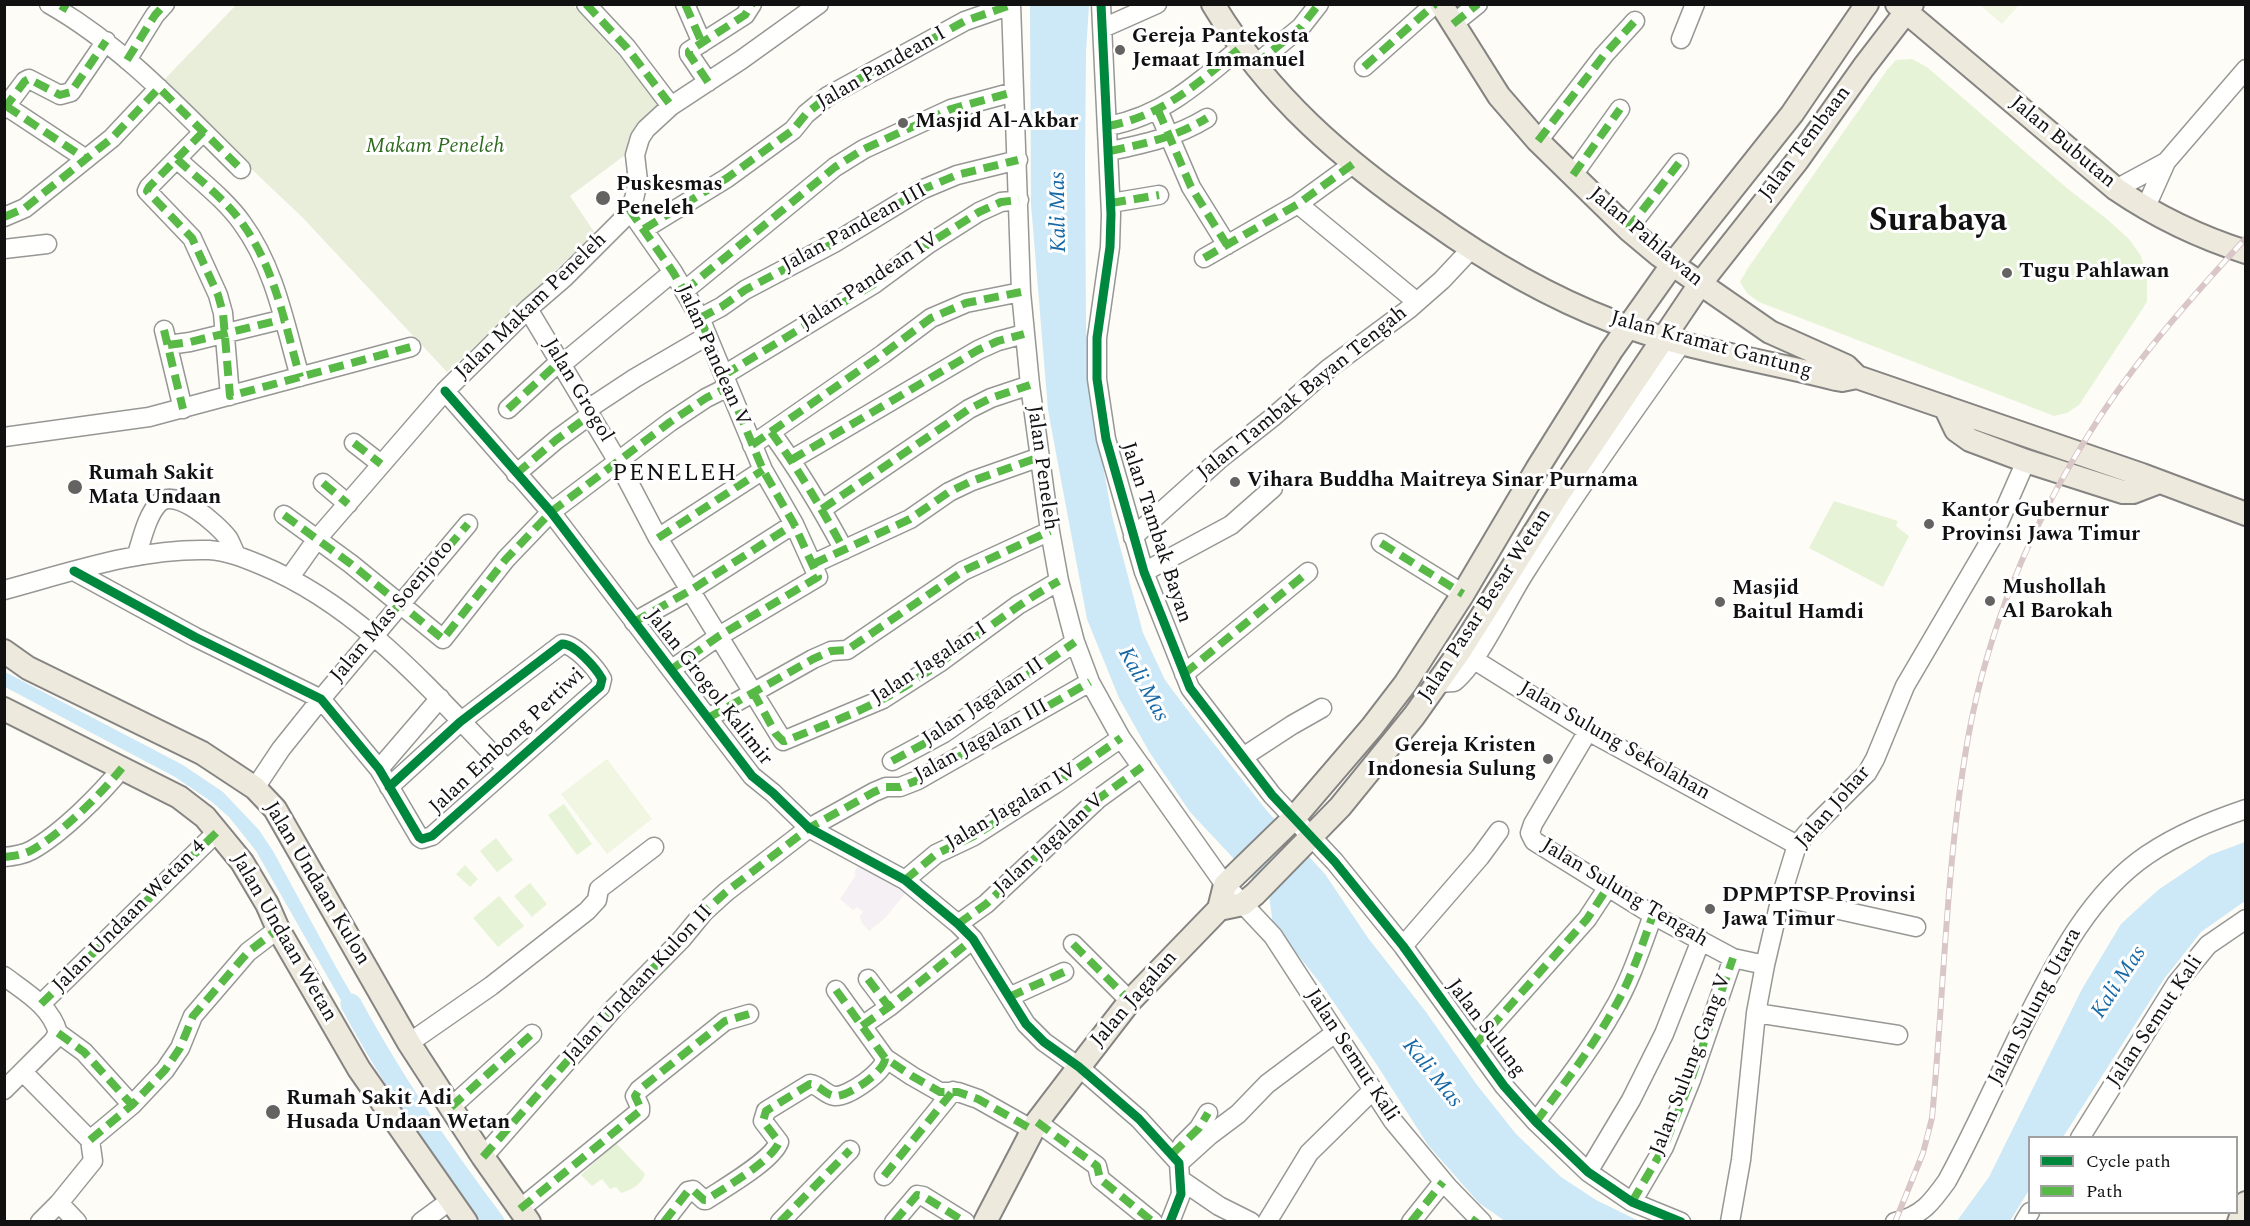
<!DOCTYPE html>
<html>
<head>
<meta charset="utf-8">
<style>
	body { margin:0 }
	#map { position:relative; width:2250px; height:1226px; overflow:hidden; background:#fdfcf7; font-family:Spectral,serif }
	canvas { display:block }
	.frame { position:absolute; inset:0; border:6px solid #111; pointer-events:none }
	.legend { position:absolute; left:2028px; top:1136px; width:210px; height:78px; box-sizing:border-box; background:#fff; border:2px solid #a0a0a0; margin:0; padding:8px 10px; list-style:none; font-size:18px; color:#111 }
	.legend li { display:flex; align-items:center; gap:12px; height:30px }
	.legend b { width:30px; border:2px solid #a0a0a0 }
</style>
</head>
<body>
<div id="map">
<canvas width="2250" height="1226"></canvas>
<div class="frame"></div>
<ul class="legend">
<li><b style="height:8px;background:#00873e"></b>Cycle path</li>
<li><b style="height:8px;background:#58b947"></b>Path</li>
</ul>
</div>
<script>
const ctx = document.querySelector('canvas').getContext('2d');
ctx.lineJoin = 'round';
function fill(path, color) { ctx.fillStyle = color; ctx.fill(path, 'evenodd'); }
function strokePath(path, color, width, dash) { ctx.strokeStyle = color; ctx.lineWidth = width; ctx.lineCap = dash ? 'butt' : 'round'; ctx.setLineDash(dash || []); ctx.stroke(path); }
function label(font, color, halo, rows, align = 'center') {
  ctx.font = font + ' Spectral,serif'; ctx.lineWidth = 6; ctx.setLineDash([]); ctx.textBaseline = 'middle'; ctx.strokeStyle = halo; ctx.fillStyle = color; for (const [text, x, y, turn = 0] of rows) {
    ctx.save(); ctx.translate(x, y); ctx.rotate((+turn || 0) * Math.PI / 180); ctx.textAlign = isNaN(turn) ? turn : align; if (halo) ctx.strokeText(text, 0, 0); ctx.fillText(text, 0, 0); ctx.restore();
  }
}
fill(new Path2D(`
	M 861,860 L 911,887 L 884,919 L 869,931 L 862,923 L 860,916 L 863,912 L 857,907 L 853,910 L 840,899 L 856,875 L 854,873 Z`), '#f5f0f3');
fill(new Path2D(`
	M 1912,59 L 1927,67 L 2068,189 L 2108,220 L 2129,239 L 2141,256 L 2147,279 L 2147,302 L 2079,405 L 2067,413 L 2054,416 L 1759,302 L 1747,293 L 1740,282 L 1748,268 L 1887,70 L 1896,60 Z
	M 1834,501 L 1898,521 L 1896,526 L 1909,536 L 1883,587 L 1809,548 Z
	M 564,804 L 592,844 L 577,855 L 548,815 Z
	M 496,838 L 513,860 L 497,872 L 480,851 Z
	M 465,865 L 478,879 L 470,887 L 456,874 Z
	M 530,883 L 547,904 L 532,917 L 514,896 Z
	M 499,896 L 524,926 L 498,947 L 473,918 Z
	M 616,1143 L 645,1174 C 641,1185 632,1190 621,1193 L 616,1187 L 610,1189 L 602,1179 L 592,1186 L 581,1175 Z`), '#e7f3d7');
fill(new Path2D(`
	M 572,4 L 663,104 L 628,153 L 570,196 L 595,233 L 447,372 L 303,218 L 161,83 L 236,5 Z`), '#e9eedb');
fill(new Path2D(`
	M 1980,5 L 2019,5 L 2002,24 Z
	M 607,759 L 652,819 L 607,854 L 561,794 Z`), '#f0f6e1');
fill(new Path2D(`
	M 1030,5 L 1089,5 L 1086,52 L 1085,163 L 1086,328 L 1093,410 L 1112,516 L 1143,633 L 1165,680 L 1192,716 L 1267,811 L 1325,874 L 1368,938 L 1426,1012 L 1477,1085 L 1516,1134 L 1561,1177 L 1596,1200 L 1639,1221 L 1505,1221 L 1479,1203 L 1428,1145 L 1375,1062 L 1321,984 L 1273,924 L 1269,896 L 1190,812 L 1150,753 L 1119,698 L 1087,619 L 1048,410 L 1031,204 Z
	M 5,672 L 183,765 L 223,792 L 259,830 L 273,851 L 337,969 L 370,1026 L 359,1032 L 256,851 L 229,817 L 212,802 L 175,777 L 5,687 Z
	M 2245,842 L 2245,901 L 2201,932 L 2164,979 L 2063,1137 L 2030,1138 L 2029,1190 L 2010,1221 L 1957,1221 L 1989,1177 L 2082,989 L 2121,924 L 2158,890 L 2210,855 Z`), '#cde8f7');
strokePath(new Path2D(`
	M 351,1004 C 392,1080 441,1152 494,1222`), '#cde8f7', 21);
const minor = new Path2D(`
	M 49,4 C 123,46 181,110 241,169
	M 586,4 L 627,48 L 671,106
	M 685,4 L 702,43
	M 1011,4 L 1021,292 L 1030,385 L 1050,531 L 1059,581 L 1075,642 L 1090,682 L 1121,738 L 1225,885 L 1273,936 L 1393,1121 L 1448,1187 L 1482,1222
	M 1101,4 L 1111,214 L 1110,247 L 1097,338 L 1097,379 L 1106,439 L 1144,572 L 1190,688 L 1272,795 L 1335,862 L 1403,946 L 1504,1086 L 1536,1122 L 1588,1172 L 1632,1202 L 1681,1222
	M 1453,24 L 1478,4
	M 1103,28 L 1157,4
	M 1681,39 L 1695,4
	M 127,60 L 155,15 L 165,4
	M 1255,65 L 1301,27 L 1319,4
	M 1364,67 L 1435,4
	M 708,82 L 689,54 L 689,51 L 745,15 L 752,4
	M 6,106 L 86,159
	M 4,109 L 25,81 L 29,79 L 60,95 L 71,92 L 106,41
	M 1158,110 L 1191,187 L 1227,245
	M 1108,126 C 1163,116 1200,82 1241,47
	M 203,132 L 149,187 L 147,191 L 192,238 L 218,295 L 223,313 L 230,396
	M 1538,141 L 1604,55 L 1635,21
	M 1110,151 C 1144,144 1176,137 1207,118
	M 177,159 C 198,179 225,199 242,223 C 275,268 285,325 300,377
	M 1573,175 L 1620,109
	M 2116,189 L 2166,162
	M 1111,203 L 1159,195
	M 1298,204 L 1417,302
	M 629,209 L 673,272 L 700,318 L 763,470 L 794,524 L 818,577 L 719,636 L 672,669
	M 2145,209 L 2166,162 L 2246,69
	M 4,217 L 25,208 L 112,138 L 159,88
	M 644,229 L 727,178 L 793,130 L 806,114 L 828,96 L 965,21 L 1011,5
	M 1628,229 L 1679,163
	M 4,249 L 47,244
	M 1204,258 L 1298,204 L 1353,164
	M 684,291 L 835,167 L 864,149 L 951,109 L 1014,92
	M 528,309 L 588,409 L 590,415 L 617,460 L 658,538 L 783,741 L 883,699 L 939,663 L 1018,605 L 1059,581
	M 700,318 L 721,307 L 745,290 L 834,243 L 921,190 L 957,175 L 1018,160
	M 164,330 L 183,409
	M 168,345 L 190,342 L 284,319
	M 561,365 L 673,272
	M 724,375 L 874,284 L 927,245 L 979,212 L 1001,202 L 1019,200
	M 445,391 L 551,512 L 752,776 L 773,793 L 809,828 L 905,880 L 958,924 L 973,939 L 1026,1024 L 1044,1042 L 1079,1067 L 1139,1119 L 1179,1163 L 1181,1194 L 1170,1222
	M 508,409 L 559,362
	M 588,409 L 635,378 L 707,336
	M 771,432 C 799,470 822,509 844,550
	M 4,437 L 149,417 L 411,347
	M 354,443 L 381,464
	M 752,445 L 883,354 L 931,318 L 966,303 L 1021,292
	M 791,460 L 978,350 L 998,341 L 1024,334
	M 516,474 L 556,440 L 590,415
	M 323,483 L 348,504
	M 822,509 L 969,409 L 991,398 L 1030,385
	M 284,515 L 351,564 L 443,639 L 506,559 L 551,512 L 670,422 L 706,398 L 728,387
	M 1133,537 L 1221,458 L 1273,417 L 1328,369 L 1409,309 L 1442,280 L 1471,249
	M 658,538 L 763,470
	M 1381,543 L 1463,594
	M 137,554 C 142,539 147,515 159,503 C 176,487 217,524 228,538 C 231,543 233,549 236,555
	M 813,564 L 910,519 L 949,492 L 972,481 L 1040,457
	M 74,571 L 195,637 L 321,699 L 379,769 L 419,837 L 422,839 L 432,836 L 600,687 L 602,679 C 596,668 574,643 562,644 L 460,722 L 389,787
	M 1144,572 L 1231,525 L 1273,488
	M 290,577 L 317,539 L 445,391 L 528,309 L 564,278 L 623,219 L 634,199 L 638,181 L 635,155 L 640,138 L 646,129 L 671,106 L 741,60 L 819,4
	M 4,590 C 71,572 139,548 209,550 C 227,551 244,558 261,565 C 362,607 433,693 507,769
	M 634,622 L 691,590 L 794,524
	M 1473,659 L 1588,731 L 1797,845
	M 1184,674 L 1308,572
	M 1438,683 L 1454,682 C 1478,663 1506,602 1524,574 C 1574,495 1628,419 1682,343
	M 708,718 L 813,659 L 831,651 L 847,650 L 963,571 L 1050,531
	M 1588,731 L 1533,824 L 1530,833 L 1534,841 L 1653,915 L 1733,958 L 1765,965
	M 1243,757 L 1292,725 L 1322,708
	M 892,761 L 944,733 L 1075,642
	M 379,769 L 440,698
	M 255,788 L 281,749 L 321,699 L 468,524
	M 4,857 C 14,856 23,855 32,850 C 62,833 100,795 122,768
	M 905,880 L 936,854 L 974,836 L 1055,784 L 1121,738
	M 1781,897 L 1916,927
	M 958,924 L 986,904 L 1098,799 L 1142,767
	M 1073,944 L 1130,1001
	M 1403,946 L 1480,857 L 1499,831
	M 4,976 C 25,992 51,1006 58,1033
	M 868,979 L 889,1007
	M 836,990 L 885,1058 L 912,1076 L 940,1092 L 958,1092 L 978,1099 L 1033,1130
	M 1009,997 L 1064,972
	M 41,1004 L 218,831
	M 1756,1013 L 1898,1035
	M 862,1026 L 889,1007 L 973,939
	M 58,1033 L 84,1052 L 132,1105
	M 409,1043 L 491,986 L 587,911 L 597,900 L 599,889 L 654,847
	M 1475,1045 L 1587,919 L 1608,887
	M 23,1072 L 90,1140 L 93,1161 L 59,1203 L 77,1222
	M 4,1090 L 53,1041 L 58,1033
	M 451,1107 L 532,1034
	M 1037,1122 L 1097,1166 L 1100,1179 L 1153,1222
	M 1536,1122 C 1562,1086 1590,1051 1612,1012 C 1630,982 1641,948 1653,915
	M 2080,1138 L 2176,984 L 2208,945 L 2246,919
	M 90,1140 L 132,1105 L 165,1070 L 180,1048 L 193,1016 L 248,952 L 278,929
	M 1182,1145 L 1199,1128 L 1208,1113
	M 483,1157 L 615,1007 L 681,940 L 704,912 L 726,892 L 809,828 L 874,792 L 886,787 L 900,787 L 918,780 L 1090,682
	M 1179,1163 L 1210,1135 L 1238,1114 L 1267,1084 L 1335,1033
	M 1588,1172 L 1631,1100 L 1664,1034 L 1701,940
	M 884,1176 L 953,1091
	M 1181,1180 L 1219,1206 L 1251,1222
	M 1632,1202 L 1664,1147 L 1691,1080 L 1733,958
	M 520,1209 L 640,1111 L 640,1107 L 635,1096 L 639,1090 L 725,1021 L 749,1014
	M 40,1222 L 59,1203
	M 421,1222 L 451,1200
	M 664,1222 L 688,1191 L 693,1190 L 704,1200 L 706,1200 C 724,1188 772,1161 779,1142 L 763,1121 L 766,1111 L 810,1084 C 820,1085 825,1095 835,1096 C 848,1097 886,1071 885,1058
	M 780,1222 L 850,1150
	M 894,1222 L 917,1195 L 923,1196 L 965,1222
	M 1267,1222 L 1309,1153 L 1372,1091
	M 1411,1222 L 1443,1182
	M 1730,1222 L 1741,1160 L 1756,1013 L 1765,965 L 1781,897 L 1797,845 L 1807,833 L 1867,773 L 1875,759 L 1905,686 L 1993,536 L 2026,461
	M 1895,1222 C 1922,1216 1932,1202 1947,1181 C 1976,1128 2000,1072 2027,1018 C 2057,959 2091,893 2147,855 C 2178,834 2211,821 2246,809
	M 2024,1222 L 2030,1212`);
const major = new Path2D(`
	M 1213,4 C 1269,97 1343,160 1430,220 C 1487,261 1547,296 1612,321 C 1684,349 1762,360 1836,379 L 1842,380 L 1857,377
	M 1441,4 L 1499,96 L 1538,141 L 1628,229 L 1659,255 L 1770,332 L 1846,366 L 1857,377 L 2142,475 L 2246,514
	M 1897,4 L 2116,189 C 2157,217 2199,237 2246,252
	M 1945,407 L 1956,430 L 1970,440 L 2026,461 L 2123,492 L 2133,492 L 2159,482
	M 4,651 L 28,668 L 202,753 L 255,788 L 275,809 L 409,1043 L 483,1157 L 529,1222
	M 4,709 L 179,797 L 205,817 L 242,862 L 267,904 L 278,929 L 359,1069 L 466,1222
	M 1219,909 L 1243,904 L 1255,894 L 1340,807 L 1414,716 L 1460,651 L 1560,492 L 1700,284 L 1797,161 L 1863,68 L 1912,4
	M 985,1222 L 1037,1122 L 1079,1067 L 1130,1001 L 1219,909 L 1225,885 L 1294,818 L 1372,727 L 1405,684 L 1463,594 L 1537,469 L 1611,351 L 1672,265 L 1792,114 L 1867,4
	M 2239,1222 L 2246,1203`);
strokePath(minor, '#979795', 21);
strokePath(major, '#858482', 26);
strokePath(minor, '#fffffe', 18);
strokePath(major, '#ede9dc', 22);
const rail = new Path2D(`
	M 1895,1222 L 1923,1153 L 1932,1118 C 1944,992 1946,863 1968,738 C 1988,627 2033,521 2094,426 C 2137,358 2192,297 2246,238`);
strokePath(rail, '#d9c6c7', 6);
strokePath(rail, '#fff', 4, [11]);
strokePath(new Path2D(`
	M 586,4 L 627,48 L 669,103
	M 685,4 L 702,43
	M 62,11 L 66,4
	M 1453,24 L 1478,4
	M 127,60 L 155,15 L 165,4
	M 1255,65 L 1301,27 L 1319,4
	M 1364,67 L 1435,4
	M 708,82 L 689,54 L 689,51 L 745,15 L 752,4
	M 6,106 L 86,159
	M 4,109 L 25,81 L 29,79 L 60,95 L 71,92 L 106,41
	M 1158,110 L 1191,187 L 1227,245
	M 1108,126 C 1163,116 1200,82 1241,47
	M 203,132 L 149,187 L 147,191 L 192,238 L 218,295 L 223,313 L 230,396 L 411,347
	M 1538,141 L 1604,55 L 1635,21
	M 1110,151 C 1144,144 1176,137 1207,118
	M 177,159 C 198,179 225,199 242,223 C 275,268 285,325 300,377
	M 1573,175 L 1620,109
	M 1111,203 L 1159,195
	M 629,209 L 673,272 L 700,318 L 763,470 L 794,524 L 818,577 L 719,636 L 672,669
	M 4,217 L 25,208 L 112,138 L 159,88 L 241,169
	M 644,229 L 727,178 L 793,130 L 806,114 L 828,96 L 965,21 L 1011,5
	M 1628,229 L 1679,163
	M 1204,258 L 1298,204 L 1353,164
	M 684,291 L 835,167 L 864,149 L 951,109 L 1014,92
	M 700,318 L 721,307 L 745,290 L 834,243 L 921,190 L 957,175 L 1018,160
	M 164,330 L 183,409
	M 168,345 L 190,342 L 284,319
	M 724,375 L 874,284 L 927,245 L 979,212 L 1001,202 L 1019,200
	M 508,409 L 559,362
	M 771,432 C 799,470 822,509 844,550
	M 354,443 L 381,464
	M 752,445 L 883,354 L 931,318 L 966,303 L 1021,292
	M 791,460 L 978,350 L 998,341 L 1024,334
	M 516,474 L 556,440 L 590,415
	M 323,483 L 348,504
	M 822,509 L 969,409 L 991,398 L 1030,385
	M 284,515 L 351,564 L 443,639 L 506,559 L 551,512 L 670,422 L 706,398 L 728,387
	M 658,538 L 763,470
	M 1381,543 L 1463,594
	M 813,564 L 910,519 L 949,492 L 972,481 L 1040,457
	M 634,622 L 691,590 L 794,524
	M 373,635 L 468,524
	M 1184,674 L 1308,572
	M 753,692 L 776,734 L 783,741 L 785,741 C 817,728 852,715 883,699 C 945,666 997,615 1059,581
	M 708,718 L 813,659 L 831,651 L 847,650 L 963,571 L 1050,531
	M 892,761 L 944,733 L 1075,642
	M 4,857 C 14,856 23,855 32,850 C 62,833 100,795 122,768
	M 905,880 L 936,854 L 974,836 L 1055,784 L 1121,738
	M 958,924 L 986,904 L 1098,799 L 1142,767
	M 1073,944 L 1130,1001
	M 868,979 L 889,1007
	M 836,990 L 885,1058 L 912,1076 L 940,1092 L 958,1092 L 978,1099 L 1033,1130
	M 1009,997 L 1064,972
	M 41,1004 L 218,831
	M 862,1026 L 889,1007 L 973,939
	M 58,1033 L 84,1052 L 132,1105
	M 1475,1045 L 1587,919 L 1608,887
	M 451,1107 L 532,1034
	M 1037,1122 L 1097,1166 L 1100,1179 L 1153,1222
	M 1536,1122 C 1562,1086 1590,1051 1612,1012 C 1630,982 1641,948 1653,915
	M 90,1140 L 132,1105 L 165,1070 L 180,1048 L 193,1016 L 248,952 L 278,929
	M 1172,1154 L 1199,1128 L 1208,1113
	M 483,1157 L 615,1007 L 681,940 L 704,912 L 726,892 L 809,828 L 874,792 L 886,787 L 900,787 L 918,780 L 1090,682
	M 884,1176 L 953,1091
	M 1632,1202 L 1664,1147 L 1691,1080 L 1733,958
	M 520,1209 L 640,1111 L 640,1107 L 635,1096 L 639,1090 L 725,1021 L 749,1014
	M 664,1222 L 688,1191 L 693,1190 L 704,1200 L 706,1200 C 724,1188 772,1161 779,1142 L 763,1121 L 766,1111 L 810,1084 C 820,1085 825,1095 835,1096 C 848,1097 886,1071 885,1058
	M 780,1222 L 850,1150
	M 894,1222 L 917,1195 L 923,1196 L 965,1222
	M 1411,1222 L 1443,1182
	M 1474,1222 L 1477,1218`), '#58b947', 8, [15, 8]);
strokePath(new Path2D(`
	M 1101,4 L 1111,214 L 1110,247 L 1097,338 L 1097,379 L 1106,439 L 1144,572 L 1190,688 L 1272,795 L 1335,862 L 1403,946 L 1504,1086 L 1536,1122 L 1588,1172 L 1632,1202 L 1681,1222
	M 445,391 L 551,512 L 752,776 L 773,793 L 809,828 L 905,880 L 958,924 L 973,939 L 1026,1024 L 1044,1042 L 1079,1067 L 1139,1119 L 1179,1163 L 1181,1194 L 1170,1222
	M 74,571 L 195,637 L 321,699 L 379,769 L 419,837 L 422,839 L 432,836 L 600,687 L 602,679 C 596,668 574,643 562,644 L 460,722 L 389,787`), '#00873e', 9);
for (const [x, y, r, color] of [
	[1120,50,6,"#646362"],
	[903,123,6,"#646362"],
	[603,198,8,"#646362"],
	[2007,273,6,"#646362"],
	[1235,482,6,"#646362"],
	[75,487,8,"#646362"],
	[1929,524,6,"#646362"],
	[1990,601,6,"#646362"],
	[1720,602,6,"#646362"],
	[1548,759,6,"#646362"],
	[1710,909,6,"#646362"],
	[273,1112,8,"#646362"]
]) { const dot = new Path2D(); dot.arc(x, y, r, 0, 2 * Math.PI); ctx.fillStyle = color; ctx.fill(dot); strokePath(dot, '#fff', 2); }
label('bold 21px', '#111', '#fff', [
	["Gereja Pantekosta",1132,38],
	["Jemaat Immanuel",1132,62],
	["Masjid Al-Akbar",915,123],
	["Puskesmas",616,186],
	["Peneleh",616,210],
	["Tugu Pahlawan",2019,273],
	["Rumah Sakit",88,475],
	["Mata Undaan",88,499],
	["Vihara Buddha Maitreya Sinar Purnama",1247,482],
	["Kantor Gubernur",1941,512],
	["Provinsi Jawa Timur",1941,536],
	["Mushollah",2002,589],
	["Al Barokah",2002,613],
	["Masjid",1732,590],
	["Baitul Hamdi",1732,614],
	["Gereja Kristen",1536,747,"right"],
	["Indonesia Sulung",1536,771,"right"],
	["DPMPTSP Provinsi",1722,897],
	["Jawa Timur",1722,921],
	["Rumah Sakit Adi",286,1100],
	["Husada Undaan Wetan",286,1124]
], 'left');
label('21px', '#111', '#fff', [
	["Jalan Pandean I",882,69,-30],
	["Jalan Bubutan",2062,143,40],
	["Jalan Tembaan",1806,144,-53],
	["Jalan Pandean III",855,229,-29],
	["Jalan Pahlawan",1645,238,40],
	["Jalan Pandean IV",870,282,-33],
	["Jalan Makam Peneleh",532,307,-44],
	["Jalan Kramat Gantung",1711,346,15],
	["Jalan Pandean V",712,356,66],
	["Jalan Grogol",577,391,59],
	["Jalan Tambak Bayan Tengah",1303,394,-39],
	["Jalan Peneleh",1041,468,82],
	["Jalan Tambak Bayan",1155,533,72],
	["Jalan Pasar Besar Wetan",1486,606,-57],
	["Jalan Mas Soenjoto",393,612,-50],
	["Jalan Jagalan I",930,664,-33],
	["Jalan Grogol Kalimir",708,688,52],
	["Jalan Jagalan II",984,703,-34],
	["Jalan Embong Pertiwi",508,742,-43],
	["Jalan Jagalan III",982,742,-29],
	["Jalan Sulung Sekolahan",1614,742,30],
	["Jalan Jagalan IV",1012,808,-31],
	["Jalan Johar",1834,808,-49],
	["Jalan Jagalan V",1050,845,-42],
	["Jalan Undaan Kulon",316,884,59],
	["Jalan Sulung Tengah",1624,894,31],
	["Jalan Undaan Wetan 4",130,917,-45],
	["Jalan Undaan Wetan",283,938,60],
	["Jalan Undaan Kulon II",639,985,-47],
	["Jalan Jagalan",1135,1000,-49],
	["Jalan Sulung Utara",2036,1007,-62],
	["Jalan Semut Kali",2156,1022,-56],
	["Jalan Sulung",1485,1029,53],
	["Jalan Semut Kali",1351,1056,57],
	["Jalan Sulung Gang V",1692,1065,-69]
]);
label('italic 21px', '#2f6b1f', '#fff', [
	["Makam Peneleh",435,148]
]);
label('italic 22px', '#1768a6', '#fff', [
	["Kali Mas",1060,212,-91],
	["Kali Mas",1142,685,61],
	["Kali Mas",2120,983,-57],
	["Kali Mas",1431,1074,51]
]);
ctx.letterSpacing = '1.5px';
label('24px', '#111', '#fff', [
	["PENELEH",675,475]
]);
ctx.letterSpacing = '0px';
label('bold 33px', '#111', '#fff', [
	["Surabaya",1938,224]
]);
</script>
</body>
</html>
